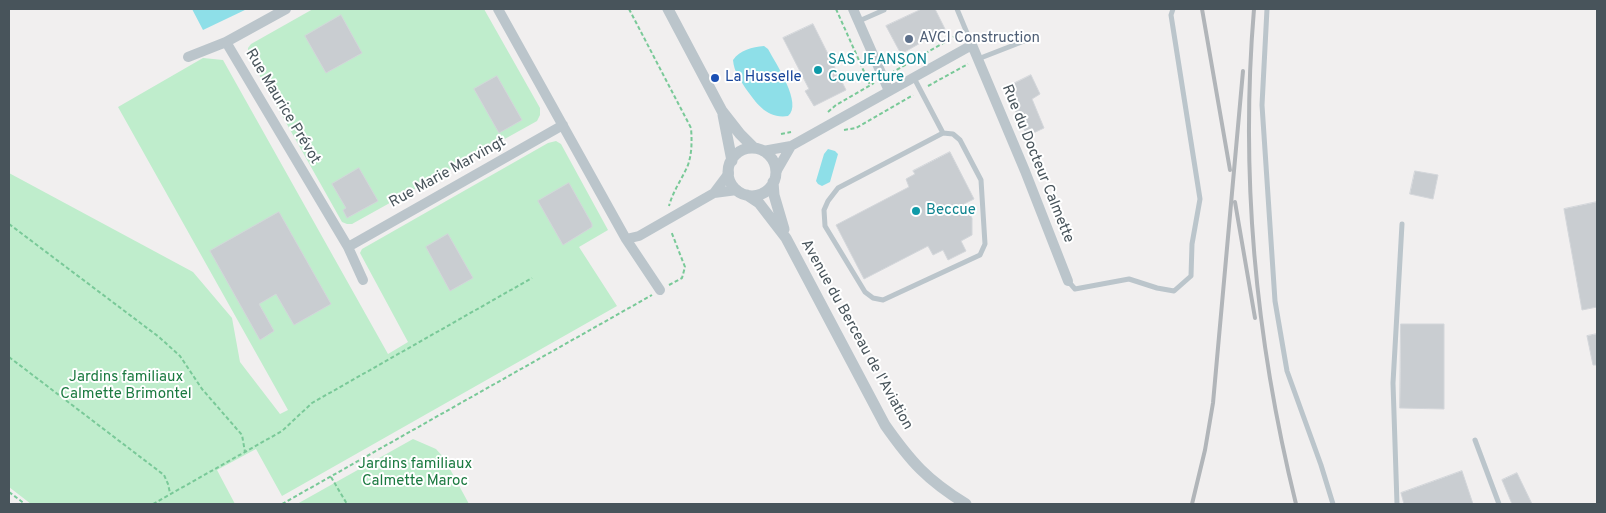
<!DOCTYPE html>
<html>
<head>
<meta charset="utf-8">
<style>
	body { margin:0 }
	#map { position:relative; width:1606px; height:513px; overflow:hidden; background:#f1efef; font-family:Overpass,sans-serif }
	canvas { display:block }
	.frame { position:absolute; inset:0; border:10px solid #48545b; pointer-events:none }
</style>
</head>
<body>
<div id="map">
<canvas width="1606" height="513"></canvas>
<div class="frame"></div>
</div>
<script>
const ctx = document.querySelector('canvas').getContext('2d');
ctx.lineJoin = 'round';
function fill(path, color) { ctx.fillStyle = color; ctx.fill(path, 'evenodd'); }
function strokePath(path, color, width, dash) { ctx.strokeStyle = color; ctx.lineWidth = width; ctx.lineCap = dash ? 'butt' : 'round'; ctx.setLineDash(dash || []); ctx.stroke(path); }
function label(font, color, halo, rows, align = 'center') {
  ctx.font = font + ' Overpass,sans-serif'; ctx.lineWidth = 4; ctx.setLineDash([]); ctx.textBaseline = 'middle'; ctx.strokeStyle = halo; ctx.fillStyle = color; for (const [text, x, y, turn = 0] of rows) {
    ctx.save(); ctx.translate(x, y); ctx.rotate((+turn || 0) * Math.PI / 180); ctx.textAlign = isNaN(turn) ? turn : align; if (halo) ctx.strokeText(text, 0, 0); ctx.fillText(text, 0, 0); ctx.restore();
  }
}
fill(new Path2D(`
	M 313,9 L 484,9 L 540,108 L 540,115 L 537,121 L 352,224 L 347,224 L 342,222 L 248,55 L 248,48 L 251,44 Z
	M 203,58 L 223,60 L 388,354 L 408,342 L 360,253 L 362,249 L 548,143 L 556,141 L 561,144 L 608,230 L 579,247 L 617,306 L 282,496 L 256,449 L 217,470 L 235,504 L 31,504 L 9,487 L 9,173 L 193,272 L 232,318 L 240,362 L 280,414 L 288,410 L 118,107 Z
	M 413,439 L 436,449 L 444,458 L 469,504 L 297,504 Z`), '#bfedcc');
fill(new Path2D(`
	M 192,9 L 247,9 L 203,30 Z
	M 764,46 L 768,49 C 776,64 803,104 788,116 C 767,119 757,104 746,89 C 740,79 734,72 733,60 C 740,50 752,47 764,46 Z
	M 828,149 L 835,151 L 838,154 L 830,182 L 822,186 L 818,184 L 816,181 L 824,154 Z`), '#8edfe8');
const building = new Path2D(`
	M 922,9 L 935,9 L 945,29 L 901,54 L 886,26 Z
	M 341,15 L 362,53 L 326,73 L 305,36 Z
	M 813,24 L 846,90 L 814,106 L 805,91 L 809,89 L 783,38 Z
	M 1031,75 L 1040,94 L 1032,99 L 1044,128 L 1027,136 L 1005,88 Z
	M 497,76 L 522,120 L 499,133 L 474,89 Z
	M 950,152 L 974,199 L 964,204 L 972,218 L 972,235 L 961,241 L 966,251 L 948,260 L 943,250 L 933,255 L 928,246 L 864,279 L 836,225 L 909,187 L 906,179 L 915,174 L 913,171 Z
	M 359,168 L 378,201 L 347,218 L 343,210 L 346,208 L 332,184 Z
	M 1415,171 L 1438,175 L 1433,199 L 1410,194 Z
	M 569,183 L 592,224 L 592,227 L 563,245 L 538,201 Z
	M 1597,202 L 1597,307 L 1582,310 L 1564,209 Z
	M 279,212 L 331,304 L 294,325 L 276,294 L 259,304 L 274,331 L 260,340 L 210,251 Z
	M 448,234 L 473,278 L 450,291 L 426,247 Z
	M 1401,324 L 1444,324 L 1444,409 L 1400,408 Z
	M 1597,334 L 1597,365 L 1593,365 L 1587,336 Z
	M 1462,471 L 1473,504 L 1404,504 L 1401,493 Z
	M 1517,473 L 1532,504 L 1512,504 L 1502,480 Z`);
fill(building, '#c9cdd1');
strokePath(building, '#d3d6da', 1);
strokePath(new Path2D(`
	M 629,9 L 691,128 C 692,141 692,153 688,165 C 682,179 673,191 669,206
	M 836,9 L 870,85
	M 891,73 L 959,34
	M 928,86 L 968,64
	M 828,112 L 836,105 L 874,83
	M 844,130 L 856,128 L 913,95
	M 781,134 L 791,132
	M 9,224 L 159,337 L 180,356 L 202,389 L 242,435 L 245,452
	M 669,285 L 682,278 L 685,267 L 671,231
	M 9,357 L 164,475 L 168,484 L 170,493
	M 331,477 L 347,504
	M 9,492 L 25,504
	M 153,504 L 282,431 L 312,403 L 532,278
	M 282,504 L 652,295`), '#79c998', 2, [4, 2.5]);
strokePath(new Path2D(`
	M 957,9 L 972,45
	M 1267,9 L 1262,105 L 1275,301 L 1287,371 L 1321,465 L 1333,504
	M 859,21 L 884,10
	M 978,59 L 1037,36
	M 914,78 L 943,133 L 838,188 L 828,201 L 824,210 L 825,226 L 865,292 L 873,298 L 883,300 L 980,255 L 985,244 L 981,180 L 960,140 L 953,134 L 943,133
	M 1068,281 L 1075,289 L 1129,279 L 1157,288 L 1174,291 L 1191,276 L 1192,244 L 1200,199 L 1171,15 L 1173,9
	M 1475,440 L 1499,504
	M 1397,504 L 1393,383 L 1402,224`), '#bbc5cb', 5);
strokePath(new Path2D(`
	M 498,9 L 626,239 L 660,290
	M 853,9 L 889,91
	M 226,42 L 348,247 L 363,280
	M 188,57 L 226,42 L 286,9
	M 763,151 L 791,146 L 972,45 L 1025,171 L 1068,281
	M 776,172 L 791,146
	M 714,193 L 729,173
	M 626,239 L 639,236 L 714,193 L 737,190
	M 348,247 L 563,125`), '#bbc5cb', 10);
strokePath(new Path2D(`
	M 668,9 L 722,111 L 740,134 L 754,148
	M 723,115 L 732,161
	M728 172a24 24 0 1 1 48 0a24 24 0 1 1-48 0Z
	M 773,182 L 774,195 L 784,229
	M 747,195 L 759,203 L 786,238 L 885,425 C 911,462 927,480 966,504`), '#bbc5cb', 11);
strokePath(new Path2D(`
	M 1202,9 L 1230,170
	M 1254,9 C 1240,175 1256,342 1296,504
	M 1235,202 L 1255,318
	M 1192,504 L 1205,450 L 1213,403 L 1243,71`), '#b1b5b9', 4);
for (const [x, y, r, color] of [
	[909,39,5,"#5c6f8a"],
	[818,70,5,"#0f9aa8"],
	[715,78,5,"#1a4fb4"],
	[916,211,5,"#0f9aa8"]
]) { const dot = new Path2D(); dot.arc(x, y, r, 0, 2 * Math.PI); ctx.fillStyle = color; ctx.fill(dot); strokePath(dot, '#fff', 2); }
label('15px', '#4e5e75', '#fff', [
	["AVCI Construction",919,39]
], 'left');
label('15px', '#0d838f', '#fff', [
	["SAS JEANSON",828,61],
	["Couverture",828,78],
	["Beccue",926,211]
], 'left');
label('15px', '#164399', '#fff', [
	["La Husselle",725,78]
], 'left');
label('15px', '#48545b', '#fff', [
	["Rue Maurice Prévot",282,107,59],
	["Rue du Docteur Calmette",1037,164,68],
	["Rue Marie Marvingt",448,173,-29],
	["Avenue du Berceau de l'Aviation",856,335,61]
]);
label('15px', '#1b7a40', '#fff', [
	["Jardins familiaux",126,378],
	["Calmette Brimontel",126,395],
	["Jardins familiaux",415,465],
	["Calmette Maroc",415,482]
]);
</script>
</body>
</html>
